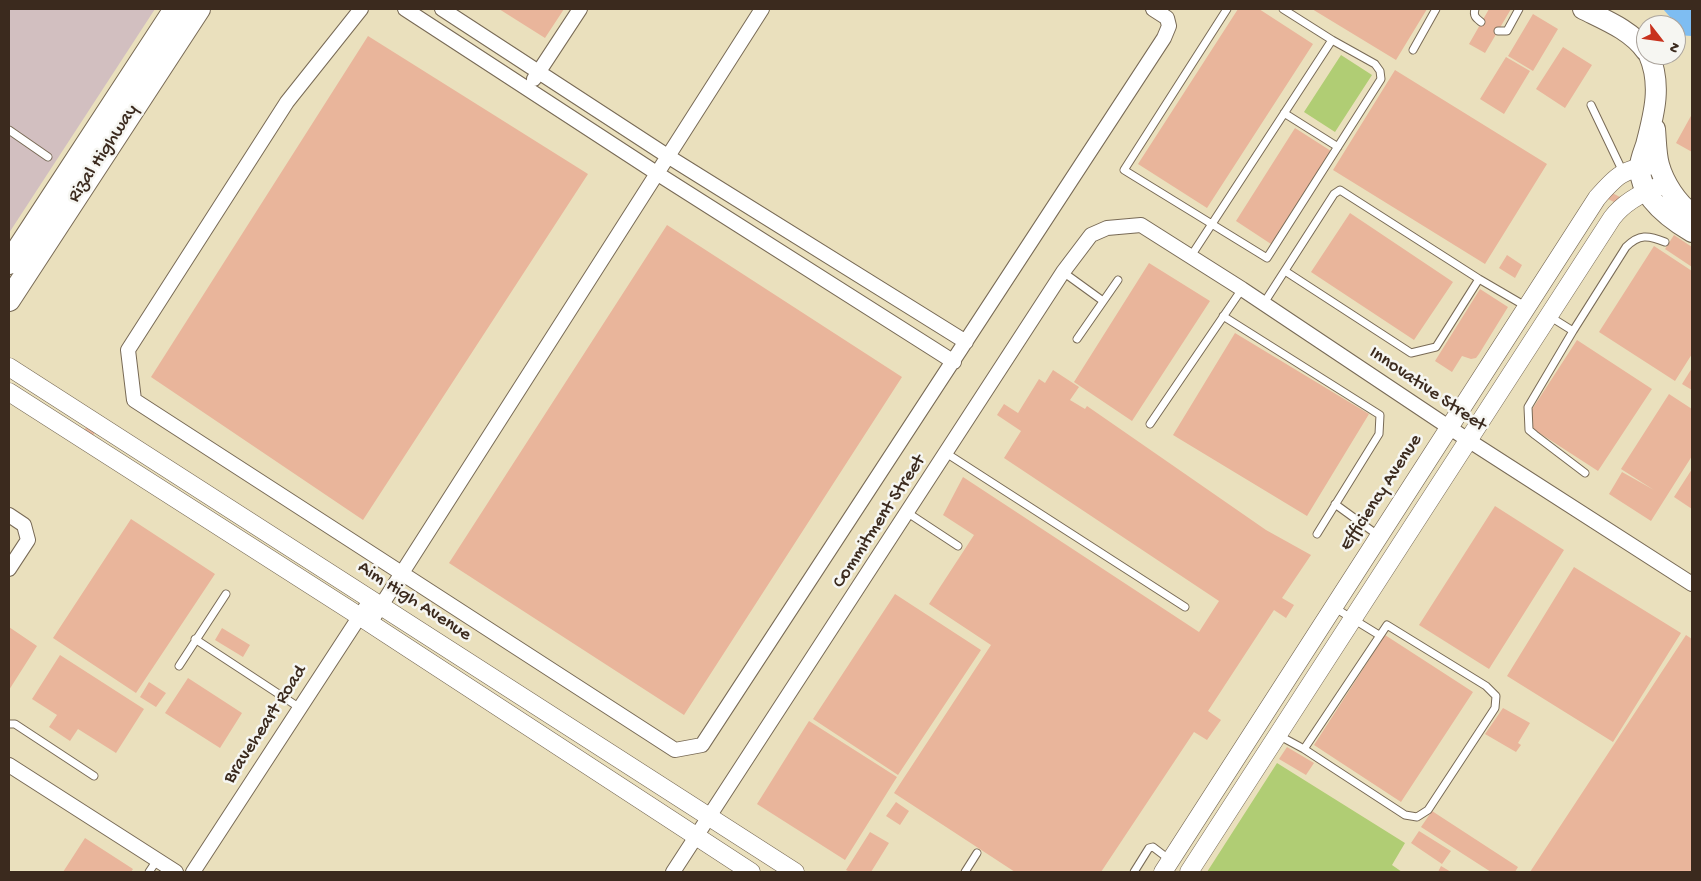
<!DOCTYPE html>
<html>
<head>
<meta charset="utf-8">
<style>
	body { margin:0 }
	#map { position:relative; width:1701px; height:881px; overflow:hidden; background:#eae0bd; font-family:"Gochi Hand",sans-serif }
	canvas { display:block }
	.frame { position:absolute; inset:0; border:10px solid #3b2a1e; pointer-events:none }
	.north { position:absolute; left:1636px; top:15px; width:50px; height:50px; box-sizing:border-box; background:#f6f6f2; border:1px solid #aba49d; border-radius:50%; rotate:120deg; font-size:14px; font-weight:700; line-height:20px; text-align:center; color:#3b2a1e }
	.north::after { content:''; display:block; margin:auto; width:18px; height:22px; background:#c8321e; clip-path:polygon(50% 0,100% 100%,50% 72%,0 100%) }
</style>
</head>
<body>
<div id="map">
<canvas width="1701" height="881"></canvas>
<div class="frame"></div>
<div class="north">N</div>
</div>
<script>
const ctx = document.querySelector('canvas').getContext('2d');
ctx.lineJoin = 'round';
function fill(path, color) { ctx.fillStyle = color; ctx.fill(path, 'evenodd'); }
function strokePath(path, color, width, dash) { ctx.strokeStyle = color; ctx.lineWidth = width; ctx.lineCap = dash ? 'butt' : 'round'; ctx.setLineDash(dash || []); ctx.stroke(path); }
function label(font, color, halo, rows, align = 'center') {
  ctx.font = font + ' "Gochi Hand",sans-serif'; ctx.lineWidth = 5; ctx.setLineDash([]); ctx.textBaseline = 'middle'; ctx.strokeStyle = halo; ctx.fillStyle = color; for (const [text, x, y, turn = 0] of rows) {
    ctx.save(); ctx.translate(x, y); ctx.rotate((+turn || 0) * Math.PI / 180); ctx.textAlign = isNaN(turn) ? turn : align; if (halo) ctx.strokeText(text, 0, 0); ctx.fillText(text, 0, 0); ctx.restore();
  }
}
fill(new Path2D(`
	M 9,9 L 155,9 L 9,233 Z`), '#d2bfc0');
fill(new Path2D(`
	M 1341,55 L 1372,75 L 1335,132 L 1304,112 Z
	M 1277,763 L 1405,843 L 1392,865 L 1402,872 L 1207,872 Z`), '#b0cd74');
fill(new Path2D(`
	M 1663,9 L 1692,9 L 1692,36 L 1676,35 L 1676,25 L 1672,25 L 1670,17 Z`), '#7ebdf2');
fill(new Path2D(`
	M 499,9 L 564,9 L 545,38 Z
	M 1238,9 L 1259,9 L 1313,44 L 1207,208 L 1138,164 Z
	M 1312,9 L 1427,9 L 1396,60 Z
	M 1489,9 L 1511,9 L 1485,53 L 1469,44 Z
	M 1533,14 L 1558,29 L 1533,71 L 1508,56 Z
	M 368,36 L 588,174 L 363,520 L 151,377 Z
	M 1563,47 L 1592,65 L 1565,108 L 1536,89 Z
	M 1506,57 L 1530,71 L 1504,114 L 1480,99 Z
	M 1395,70 L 1547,164 L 1485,264 L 1333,170 Z
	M 1692,114 L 1692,152 L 1676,143 Z
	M 1295,128 L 1331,151 L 1271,244 L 1236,221 Z
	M 1612,193 L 1620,197 L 1616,203 L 1608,199 Z
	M 1350,213 L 1453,282 L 1414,340 L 1311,272 Z
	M 667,225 L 902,377 L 684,715 L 449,563 Z
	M 1674,235 L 1692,247 L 1692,267 L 1665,249 Z
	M 1654,246 L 1692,271 L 1692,354 L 1675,381 L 1599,332 Z
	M 1507,255 L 1522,265 L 1515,278 L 1499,268 Z
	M 1149,263 L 1210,301 L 1132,421 L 1074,382 Z
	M 1480,289 L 1508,307 L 1479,354 L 1476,358 L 1471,359 L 1462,356 L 1452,372 L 1435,361 Z
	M 1235,333 L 1369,414 L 1307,516 L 1173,435 Z
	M 1577,340 L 1652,389 L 1598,471 L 1530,427 L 1529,414 Z
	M 1692,368 L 1692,390 L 1682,384 Z
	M 1053,370 L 1079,387 L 1070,400 L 1085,409 L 1087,406 L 1266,530 L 1311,555 L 1282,598 L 1294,605 L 1286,618 L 1274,610 L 1208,711 L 1221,720 L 1207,740 L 1194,732 L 1101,872 L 1015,872 L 894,793 L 991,645 L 929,604 L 974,535 L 943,515 L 963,477 L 1199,632 L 1219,601 L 1004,458 L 1021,431 L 997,415 L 1004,404 L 1018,413 L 1039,379 L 1045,383 Z
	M 1669,394 L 1692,409 L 1692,456 L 1651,521 L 1609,494 L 1622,472 L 1654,490 L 1621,469 Z
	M 88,425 L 96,431 L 92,437 L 83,432 Z
	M 1692,469 L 1692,509 L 1674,497 Z
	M 1495,506 L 1564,550 L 1489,669 L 1419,625 Z
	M 131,519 L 215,574 L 136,693 L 53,638 Z
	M 1574,567 L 1681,633 L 1613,742 L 1507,676 Z
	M 895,594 L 981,650 L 898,775 L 813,719 Z
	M 9,627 L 37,646 L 9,690 Z
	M 222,628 L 250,645 L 243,657 L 215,640 Z
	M 1385,635 L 1473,692 L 1401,802 L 1314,745 Z
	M 1686,635 L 1692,639 L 1692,872 L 1530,872 Z
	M 60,655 L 144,709 L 116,753 L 78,729 L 70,741 L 49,727 L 57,715 L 32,699 Z
	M 188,678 L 242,713 L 220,748 L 165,713 Z
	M 149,682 L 166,693 L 156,707 L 140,697 Z
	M 1503,708 L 1530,723 L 1518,743 L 1521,745 L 1516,752 L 1485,734 Z
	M 809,721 L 897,777 L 845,860 L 757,804 Z
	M 1287,747 L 1314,763 L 1306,775 L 1279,759 Z
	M 896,802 L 909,811 L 900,825 L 886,816 Z
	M 1432,811 L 1518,867 L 1515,872 L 1491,872 L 1421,827 Z
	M 1419,831 L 1451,851 L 1442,864 L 1411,843 Z
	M 870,832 L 889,843 L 871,872 L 850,872 L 846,870 Z
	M 85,838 L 133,869 L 131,872 L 63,872 Z
	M 1441,866 L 1451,872 L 1438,872 Z`), '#e9b59b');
const service = new Path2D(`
	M 1227,9 L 1124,170 L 1267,258 L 1381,79 L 1380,71 L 1375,64 L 1332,40 L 1283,9
	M 1475,9 C 1473,16 1476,18 1481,22
	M 1498,31 L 1507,31 L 1519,9
	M 1413,50 L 1436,9
	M 1591,105 L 1623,172
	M 1284,113 L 1338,147
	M 9,130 L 48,157
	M 1191,256 L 1332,40
	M 1285,271 L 1411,353 L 1436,347 L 1479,279
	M 1063,272 L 1103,301
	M 1264,303 L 1334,194 L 1340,190 L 1479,279 L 1527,307
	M 1223,316 L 1380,415 L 1379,434 L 1317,534
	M 1549,316 L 1573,331 L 1626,247 C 1639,234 1648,235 1665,242
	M 1573,331 L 1528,407 L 1529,430 L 1535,435 L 1585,473
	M 1077,339 L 1118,280
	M 1150,424 L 1242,289
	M 946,453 L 1185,607
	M 1335,504 L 1379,536
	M 908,513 L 958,546
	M 1335,608 L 1379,635
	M 195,639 L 300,708
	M 179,666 L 226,594
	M 9,724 L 15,724 L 94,776
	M 1278,735 L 1304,749 L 1405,815 L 1417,817 L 1428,810 L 1495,708 L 1496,696 L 1486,686 L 1387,625 L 1304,749
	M 149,872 L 157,860
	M 965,872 L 977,853
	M 1134,872 L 1149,848 L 1153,847 L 1170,860`);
const minor = new Path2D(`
	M 361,9 L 287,102 L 128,350 L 134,400 L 675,750 L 702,745 L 1164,38 L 1169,26 L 1167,18 L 1153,9
	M 405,9 L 658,174 L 954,362
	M 442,9 L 669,157 L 966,342
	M 534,79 L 580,9
	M 9,515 L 24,525 L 28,540 L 9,569
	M 370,623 L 762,9
	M 9,765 L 176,872
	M 193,872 L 371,599
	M 673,872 L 1063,272 L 1091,235 L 1107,228 L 1141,225 L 1242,289 L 1468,440 L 1692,584`);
const tertiary = new Path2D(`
	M 9,367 L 795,872
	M 9,392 L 359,616 L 751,872
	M 1163,872 L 1597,198 C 1616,176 1623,169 1653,165
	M 1189,872 L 1612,218 C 1624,202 1641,193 1660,186`);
const secondary = new Path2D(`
	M 1583,9 C 1605,20 1631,30 1646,51
	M 1649,55 C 1662,85 1654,114 1646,145 C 1644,151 1640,160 1640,167 C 1639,196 1670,219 1692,232
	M 1655,129 C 1656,140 1656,154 1659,165 C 1664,183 1677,203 1692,214`);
const primary = new Path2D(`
	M 9,263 L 175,9
	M 9,300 L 199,9`);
strokePath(service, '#786a56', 9);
strokePath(minor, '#786a56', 16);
strokePath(tertiary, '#786a56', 19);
strokePath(secondary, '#786a56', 22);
strokePath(primary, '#786a56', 24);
strokePath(service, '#fff', 7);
strokePath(minor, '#fff', 14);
strokePath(tertiary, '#fff', 18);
strokePath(secondary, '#fff', 20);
strokePath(primary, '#fff', 22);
label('19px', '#3b2a1e', '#f6f6f2', [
	["Rizal Highway",104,154,-57],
	["Innovative Street",1427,390,34],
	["Efficiency Avenue",1382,493,-57],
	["Commitment Street",880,522,-57],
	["Aim High Avenue",414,602,33],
	["Braveheart Road",266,725,-57]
]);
</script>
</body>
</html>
